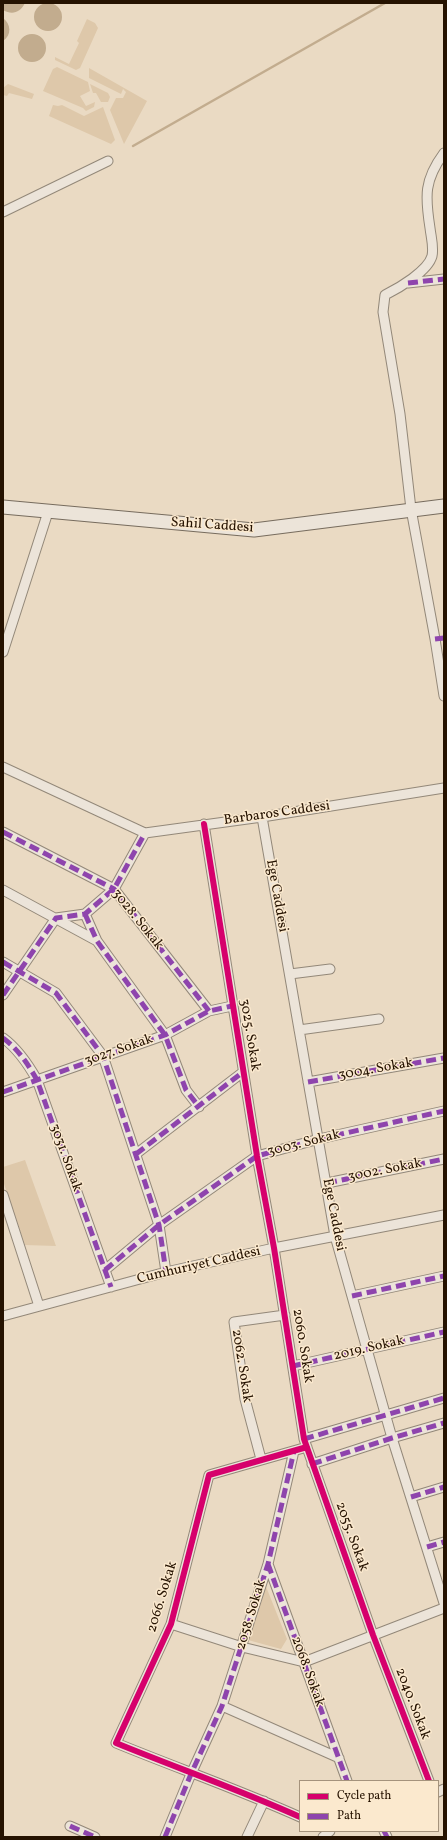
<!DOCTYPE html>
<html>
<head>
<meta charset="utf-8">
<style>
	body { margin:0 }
	#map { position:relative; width:447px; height:1840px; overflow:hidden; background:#eadac3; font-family:Vollkorn,serif }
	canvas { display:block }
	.frame { position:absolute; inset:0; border:4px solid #251200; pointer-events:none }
	.legend { position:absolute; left:299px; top:1780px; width:140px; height:52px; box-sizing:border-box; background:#fbe9ce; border:1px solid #a5937c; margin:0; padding:5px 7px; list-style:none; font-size:12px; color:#251200 }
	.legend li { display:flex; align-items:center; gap:8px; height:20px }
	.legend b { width:20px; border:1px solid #a5937c }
</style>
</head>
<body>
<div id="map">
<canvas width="447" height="1840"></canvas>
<div class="frame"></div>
<ul class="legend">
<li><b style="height:5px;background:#d6006c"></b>Cycle path</li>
<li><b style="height:5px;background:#8e44ad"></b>Path</li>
</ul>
</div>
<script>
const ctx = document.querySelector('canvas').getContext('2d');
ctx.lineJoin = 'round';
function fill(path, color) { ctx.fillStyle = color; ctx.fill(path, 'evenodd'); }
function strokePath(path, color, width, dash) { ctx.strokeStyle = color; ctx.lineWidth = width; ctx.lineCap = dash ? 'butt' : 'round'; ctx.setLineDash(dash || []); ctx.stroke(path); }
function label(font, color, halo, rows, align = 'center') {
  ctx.font = font + ' Vollkorn,serif'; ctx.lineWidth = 3; ctx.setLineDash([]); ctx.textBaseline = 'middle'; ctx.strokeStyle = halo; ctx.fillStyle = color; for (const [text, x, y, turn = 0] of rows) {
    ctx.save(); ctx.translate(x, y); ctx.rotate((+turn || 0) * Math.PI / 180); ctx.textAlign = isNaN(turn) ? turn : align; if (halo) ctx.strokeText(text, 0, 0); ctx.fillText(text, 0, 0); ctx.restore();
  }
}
fill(new Path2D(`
	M 87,19 L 95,23 L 98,28 L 80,68 L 76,70 L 55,60 L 55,57 L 69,64 L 79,43 L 77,41 Z
	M 57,67 L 88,82 L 90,91 L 80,96 L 86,106 L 95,102 L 94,107 L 86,111 L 83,108 L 43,91 L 53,69 Z
	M 89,68 L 147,101 L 124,144 L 110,110 L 116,98 L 123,98 L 126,92 L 123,89 L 121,94 L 89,78 Z
	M 8,84 L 34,94 L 32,99 L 9,93 L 7,96 L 3,95 L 3,88 Z
	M 90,84 L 108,93 L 110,97 L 108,102 L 101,102 L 96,93 L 93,93 Z
	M 53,105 L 58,106 L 62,105 L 84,116 L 103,107 L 115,140 L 111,144 L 49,116 Z
	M 25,1160 L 56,1246 L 25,1245 L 3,1181 L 3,1167 Z
	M 265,1584 L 287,1639 L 281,1649 L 248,1640 Z`), '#dec8aa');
fill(new Path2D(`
	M 3,3 L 25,3 C 20,13 12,15 3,10 Z
	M34 17a14 14 0 1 1 28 0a14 14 0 1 1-28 0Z
	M 3,18 C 11,24 12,35 3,41 Z
	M18 48a14 14 0 1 1 28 0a14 14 0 1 1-28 0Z`), '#c2ac8e');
strokePath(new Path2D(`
	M 133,146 L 385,3`), '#c2ac8e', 2.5);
const street = new Path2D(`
	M 444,153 C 424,180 425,196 430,228 C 431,237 434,247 432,256 C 428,271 399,288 385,295 L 383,312 L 400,414 L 411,509 L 435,639 L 444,696
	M 3,212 L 108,161
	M 408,283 L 444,279
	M 3,652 L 48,512
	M 3,767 L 145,833 L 262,817 L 444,788
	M 262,817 L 335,1236 L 392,1438 L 444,1603
	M 204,824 L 257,1156 L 274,1248 L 304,1439 L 373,1635 L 429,1781
	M 3,832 L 114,889 L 209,1011
	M 3,890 L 97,941
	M 85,914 L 97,941 L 165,1035 L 186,1090 L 199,1107
	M 3,962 L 56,993 L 103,1056 L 159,1225 L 166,1272
	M 290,974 L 330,969
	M 3,995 L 56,918 L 85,914 L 114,889 L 145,833
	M 299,1030 L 379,1019
	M 3,1038 C 18,1049 28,1064 37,1080 L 111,1287
	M 308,1082 L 444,1058
	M 3,1092 L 165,1035 L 209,1011 L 232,1006
	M 136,1154 L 243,1072
	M 327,1183 L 444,1159
	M 3,1195 L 39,1306
	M 105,1270 L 159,1225 L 257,1156 L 319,1139 L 444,1111
	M 352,1296 L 444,1276
	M 3,1316 L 166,1272 L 274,1248 L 444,1215
	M 293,1366 L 444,1332
	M 304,1439 L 444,1398
	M 261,1459 L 245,1399 L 234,1322 L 285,1315
	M 312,1464 L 392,1438 L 444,1423
	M 411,1497 L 444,1487
	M 427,1547 L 444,1542
	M 268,1564 L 347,1781
	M 171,1624 L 242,1647 L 304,1662 L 444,1608
	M 222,1706 L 339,1758
	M 438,1792 L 444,1789
	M 300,1817 C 240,1790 177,1768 116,1743 L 171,1624 L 209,1475 L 307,1447
	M 70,1826 L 95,1837
	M 384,1831 L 387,1837
	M 165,1837 L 191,1774 L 222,1706 L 268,1564 L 294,1451
	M 247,1837 L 264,1801
	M 323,1837 L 330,1831`);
const secondary = new Path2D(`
	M 3,507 L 254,530 L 444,506`);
strokePath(street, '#938879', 11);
strokePath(secondary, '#776c5e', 15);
strokePath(street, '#ece4d9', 9);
strokePath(secondary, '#ece4d9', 13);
strokePath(new Path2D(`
	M 408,283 L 444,279
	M 435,639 L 444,638
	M 3,832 L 114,889 L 209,1011
	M 85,914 L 97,941 L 165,1035 L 186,1090 L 199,1107
	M 3,962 L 56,993 L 103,1056 L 159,1225 L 166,1272
	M 3,995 L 56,918 L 85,914 L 114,889 L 145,833
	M 3,1038 C 18,1049 28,1064 37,1080 L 111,1287
	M 308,1082 L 444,1058
	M 3,1092 L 165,1035 L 209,1011 L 232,1006
	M 136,1154 L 243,1072
	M 327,1183 L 444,1159
	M 105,1270 L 159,1225 L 257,1156 L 319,1139 L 444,1111
	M 352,1296 L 444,1276
	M 293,1366 L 444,1332
	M 304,1439 L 444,1398
	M 312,1464 L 392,1438 L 444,1423
	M 411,1497 L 444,1487
	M 427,1547 L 444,1542
	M 268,1564 L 347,1781
	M 70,1826 L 95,1837
	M 384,1831 L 387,1837
	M 165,1837 L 191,1774 L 222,1706 L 268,1564 L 294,1451`), '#8e44ad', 5, [10, 5]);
strokePath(new Path2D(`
	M 204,824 L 257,1156 L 274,1248 L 304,1439 L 373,1635 L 429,1781
	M 300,1817 C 240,1790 177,1768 116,1743 L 171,1624 L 209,1475 L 307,1447`), '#d6006c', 6);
label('14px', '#251200', '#fbe9ce', [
	["Sahil Caddesi",212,526,4],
	["Barbaros Caddesi",277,814,-8],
	["Ege Caddesi",276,896,80],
	["3028. Sokak",137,920,51],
	["3025. Sokak",249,1035,81],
	["3027. Sokak",119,1051,-19],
	["3004. Sokak",376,1070,-10],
	["3003. Sokak",304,1144,-14],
	["3031. Sokak",65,1158,70],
	["3002. Sokak",385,1171,-11],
	["Ege Caddesi",333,1215,79],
	["Cumhuriyet Caddesi",199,1266,-13],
	["2060. Sokak",302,1346,81],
	["2019. Sokak",369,1349,-13],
	["2062. Sokak",241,1366,81],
	["2055. Sokak",351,1537,70],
	["2066. Sokak",163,1597,-73],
	["2058. Sokak",252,1615,-73],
	["2068. Sokak",307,1672,70],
	["2040. Sokak",412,1704,69]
]);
</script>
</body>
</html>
